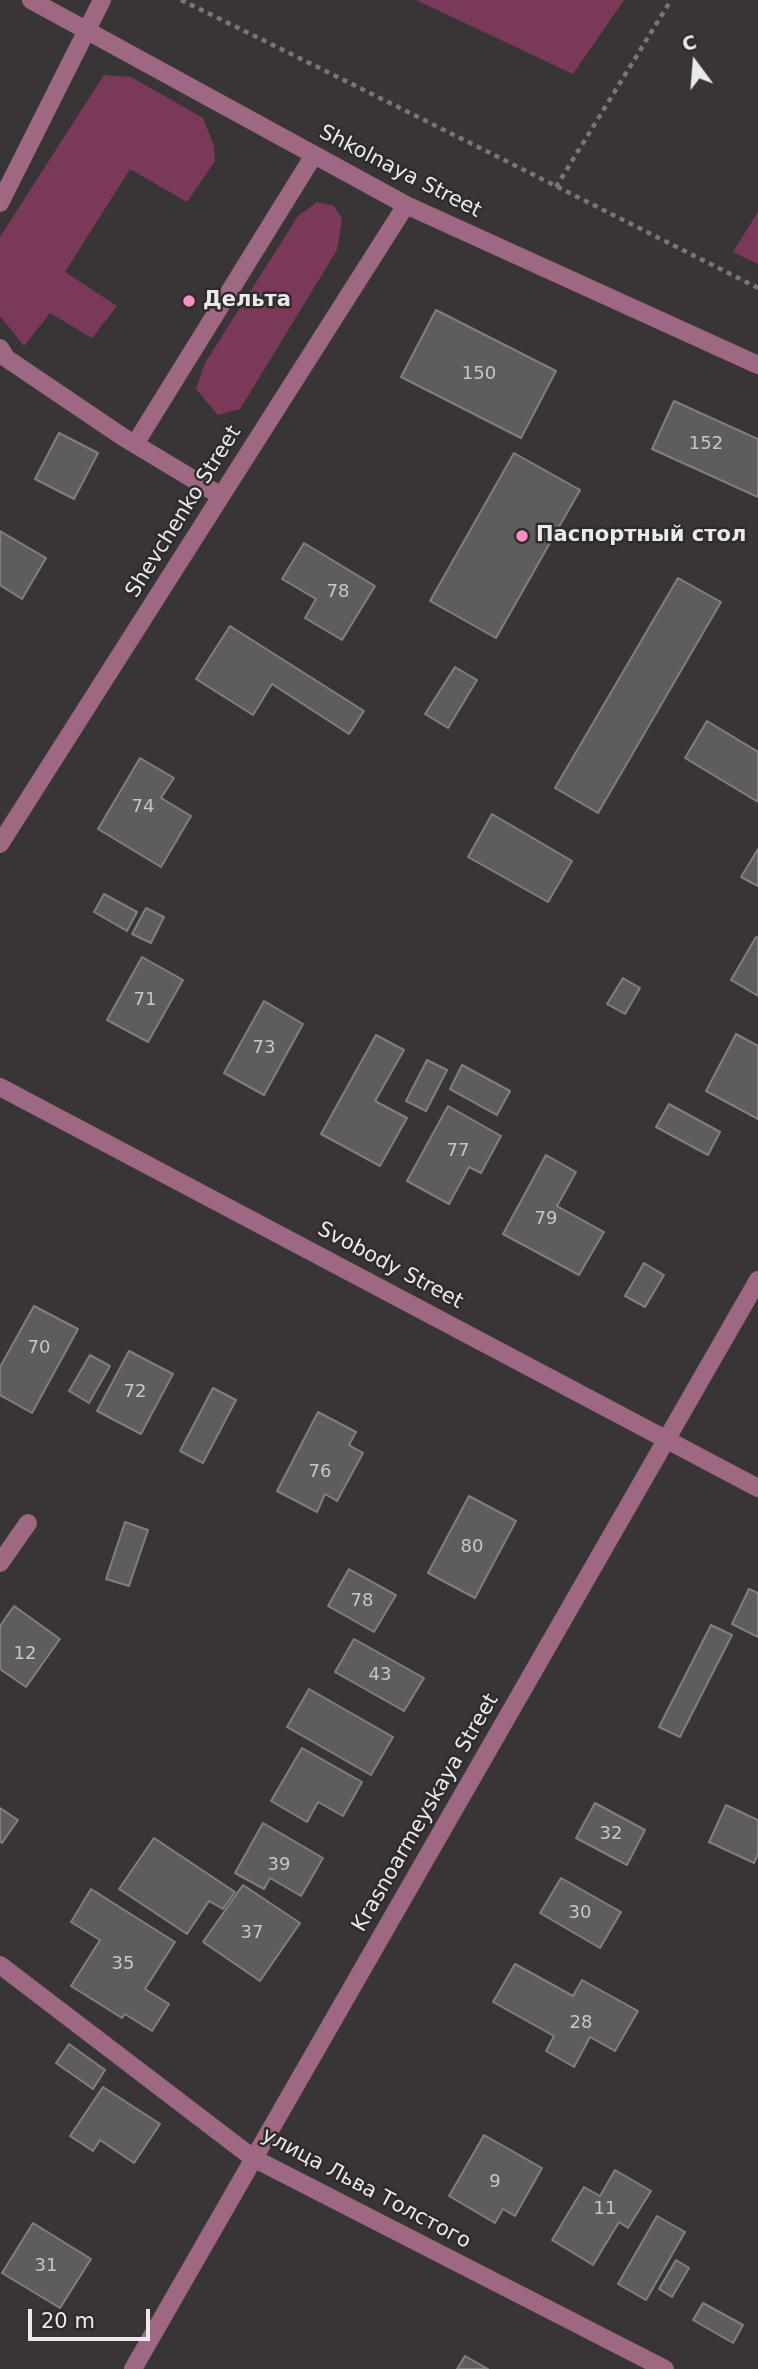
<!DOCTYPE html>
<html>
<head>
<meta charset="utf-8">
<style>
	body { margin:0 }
	#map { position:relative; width:758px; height:2369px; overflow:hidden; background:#393537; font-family:"DejaVu Sans",sans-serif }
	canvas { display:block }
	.north { position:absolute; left:660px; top:28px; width:70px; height:70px; -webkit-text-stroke:5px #2f2b2d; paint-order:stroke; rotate:344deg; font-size:19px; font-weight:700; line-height:28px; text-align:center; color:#ebe9ea }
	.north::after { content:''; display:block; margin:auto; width:24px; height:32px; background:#ebe9ea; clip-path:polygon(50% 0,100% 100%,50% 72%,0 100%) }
	.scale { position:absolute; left:28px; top:2309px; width:122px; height:32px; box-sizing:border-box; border:4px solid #ebe9ea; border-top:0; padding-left:9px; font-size:21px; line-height:24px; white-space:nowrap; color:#ebe9ea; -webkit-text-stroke:5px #2f2b2d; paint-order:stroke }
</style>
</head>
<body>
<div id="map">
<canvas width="758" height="2369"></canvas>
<div class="north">С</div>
<div class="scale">20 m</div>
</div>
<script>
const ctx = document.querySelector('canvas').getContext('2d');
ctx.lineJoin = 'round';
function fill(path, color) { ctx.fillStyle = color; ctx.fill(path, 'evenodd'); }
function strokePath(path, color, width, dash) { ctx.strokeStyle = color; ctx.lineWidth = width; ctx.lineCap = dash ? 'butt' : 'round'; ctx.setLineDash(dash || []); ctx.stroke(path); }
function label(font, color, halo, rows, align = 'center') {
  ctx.font = font + ' "DejaVu Sans",sans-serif'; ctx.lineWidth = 5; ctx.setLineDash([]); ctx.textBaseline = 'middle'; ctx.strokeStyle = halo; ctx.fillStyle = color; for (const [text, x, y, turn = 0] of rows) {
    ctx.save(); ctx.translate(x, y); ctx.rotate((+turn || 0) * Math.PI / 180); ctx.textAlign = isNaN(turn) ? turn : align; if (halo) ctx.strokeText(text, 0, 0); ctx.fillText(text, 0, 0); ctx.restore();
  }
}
fill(new Path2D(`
	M 416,0 L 624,0 L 573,74 Z
	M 104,75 L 131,77 L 203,118 L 214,146 L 215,161 L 187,202 L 130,169 L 65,272 L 117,306 L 92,338 L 50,313 L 24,346 L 0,316 L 0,237 Z
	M 317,202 L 334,206 L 342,219 L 337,250 L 240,409 L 218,415 L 196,389 L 205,363 L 298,216 Z
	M 758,212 L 758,264 L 733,252 Z`), '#7b395a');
const building = new Path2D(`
	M 436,310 L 556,371 L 521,438 L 401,377 Z
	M 674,401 L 758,439 L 758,497 L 652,449 Z
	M 59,433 L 98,453 L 74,499 L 35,479 Z
	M 514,453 L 580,490 L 496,638 L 430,601 Z
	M 0,531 L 46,558 L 22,599 L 0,585 Z
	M 304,543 L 375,586 L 342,640 L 305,618 L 316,599 L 282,579 Z
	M 678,578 L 721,602 L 598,813 L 555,788 Z
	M 230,626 L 364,711 L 349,734 L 272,684 L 253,715 L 196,679 Z
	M 455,667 L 477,680 L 448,728 L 425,714 Z
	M 707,721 L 758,752 L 758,802 L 685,758 Z
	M 140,758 L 174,778 L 161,798 L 191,816 L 161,867 L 98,829 Z
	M 492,814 L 572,861 L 548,902 L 468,857 Z
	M 758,849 L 758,886 L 741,877 Z
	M 104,894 L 137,912 L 127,931 L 94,912 Z
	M 146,908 L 164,917 L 151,943 L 132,934 Z
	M 756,937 L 758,938 L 758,996 L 731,980 Z
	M 142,957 L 183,980 L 148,1042 L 107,1020 Z
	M 623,978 L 640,988 L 625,1014 L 607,1004 Z
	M 264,1001 L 303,1024 L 264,1095 L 224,1073 Z
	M 736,1034 L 758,1046 L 758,1119 L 706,1091 Z
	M 376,1035 L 404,1050 L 375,1101 L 407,1118 L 380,1166 L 321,1134 Z
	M 427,1060 L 447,1070 L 426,1111 L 406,1101 Z
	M 462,1065 L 510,1091 L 497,1115 L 450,1089 Z
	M 669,1104 L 720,1132 L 708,1155 L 656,1127 Z
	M 448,1106 L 501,1136 L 481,1173 L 469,1167 L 449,1204 L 407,1181 Z
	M 546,1155 L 576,1172 L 557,1206 L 604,1232 L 579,1275 L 503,1234 Z
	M 644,1263 L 664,1275 L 645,1307 L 625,1296 Z
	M 34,1306 L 78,1329 L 32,1413 L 0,1395 L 0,1367 Z
	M 129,1351 L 173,1374 L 141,1434 L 97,1411 Z
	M 90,1355 L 110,1366 L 89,1403 L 69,1391 Z
	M 213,1388 L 236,1400 L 203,1463 L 180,1451 Z
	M 318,1412 L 356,1432 L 349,1445 L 363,1453 L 337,1501 L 325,1494 L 317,1512 L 277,1491 Z
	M 469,1496 L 516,1521 L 475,1598 L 428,1573 Z
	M 125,1522 L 148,1530 L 129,1586 L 106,1579 Z
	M 349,1569 L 396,1595 L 374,1632 L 328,1606 Z
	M 749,1589 L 758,1593 L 758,1637 L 732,1624 Z
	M 14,1606 L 60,1639 L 26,1687 L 0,1669 L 0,1626 Z
	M 711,1625 L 732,1635 L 680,1737 L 659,1727 Z
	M 354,1639 L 424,1678 L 404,1711 L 335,1672 Z
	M 309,1689 L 393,1737 L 371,1775 L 287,1727 Z
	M 302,1748 L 362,1782 L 343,1816 L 318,1802 L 307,1822 L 271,1801 Z
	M 595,1803 L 645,1830 L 627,1865 L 576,1838 Z
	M 726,1805 L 758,1820 L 758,1854 L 754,1863 L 709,1842 Z
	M 0,1808 L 18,1820 L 2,1843 L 0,1841 Z
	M 263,1823 L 323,1858 L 301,1896 L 270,1878 L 264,1889 L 235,1873 Z
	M 154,1838 L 235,1892 L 223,1909 L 209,1901 L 187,1934 L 119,1889 Z
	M 561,1878 L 621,1912 L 600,1948 L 540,1913 Z
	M 243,1885 L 300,1923 L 260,1981 L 203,1942 Z
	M 91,1889 L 175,1942 L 145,1989 L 169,2004 L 152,2031 L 125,2014 L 122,2018 L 71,1986 L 100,1940 L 71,1922 Z
	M 515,1964 L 573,1996 L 582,1980 L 638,2011 L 615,2051 L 590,2037 L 574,2067 L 546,2051 L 554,2036 L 493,2002 Z
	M 69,2044 L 105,2070 L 93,2089 L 56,2063 Z
	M 103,2087 L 160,2124 L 134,2163 L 100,2140 L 93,2151 L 70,2136 Z
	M 484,2135 L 542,2168 L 515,2216 L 503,2209 L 495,2223 L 449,2196 Z
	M 615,2170 L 651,2191 L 628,2228 L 619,2222 L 593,2265 L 552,2240 L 584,2187 L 600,2196 Z
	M 657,2216 L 685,2232 L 646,2300 L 618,2284 Z
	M 33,2223 L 91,2259 L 60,2308 L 2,2273 Z
	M 676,2260 L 689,2268 L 672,2297 L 659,2289 Z
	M 703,2303 L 743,2325 L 733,2343 L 693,2320 Z
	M 465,2356 L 488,2369 L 457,2369 Z`);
fill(building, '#5f5c5d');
strokePath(building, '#827e80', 2);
strokePath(new Path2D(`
	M 181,0 C 374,94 566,191 758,288
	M 556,187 L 671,0`), '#7a7678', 4.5, [5, 5]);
strokePath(new Path2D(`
	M 31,0 L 406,205 L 758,365
	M 0,203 L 102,0
	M 0,348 L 6,358 L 123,437 L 221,496
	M 135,444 L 314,155
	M 0,844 L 406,205
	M 0,1087 L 758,1488
	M 0,1563 L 28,1523
	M 0,1965 L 253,2158 L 665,2369
	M 133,2369 L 758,1280`), '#9f6882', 18);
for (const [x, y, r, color] of [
	[189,301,7,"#fb8fc3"],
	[522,536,7,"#fb8fc3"]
]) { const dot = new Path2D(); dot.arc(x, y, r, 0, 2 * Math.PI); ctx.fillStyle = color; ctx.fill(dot); strokePath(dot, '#2f2b2d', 2.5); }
label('18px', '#c8c6c7', null, [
	["150",479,374],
	["152",706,444],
	["78",338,592],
	["74",143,807],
	["71",145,1000],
	["73",264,1048],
	["77",458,1151],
	["79",546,1219],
	["70",39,1348],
	["72",135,1392],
	["76",320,1472],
	["80",472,1547],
	["78",362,1601],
	["12",25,1654],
	["43",380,1675],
	["32",611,1834],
	["39",279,1865],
	["30",580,1913],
	["37",252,1933],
	["35",123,1964],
	["28",581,2023],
	["9",495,2182],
	["11",605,2209],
	["31",46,2266]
]);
label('21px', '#ebe9ea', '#2f2b2d', [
	["Shkolnaya Street",400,172,27],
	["Shevchenko Street",184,512,-58],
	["Svobody Street",390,1266,28],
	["Krasnoarmeyskaya Street",426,1813,-60],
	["улица Льва Толстого",366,2189,28]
]);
label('bold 21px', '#ebe9ea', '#2f2b2d', [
	["Дельта",203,301],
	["Паспортный стол",536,536]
], 'left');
</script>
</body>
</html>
